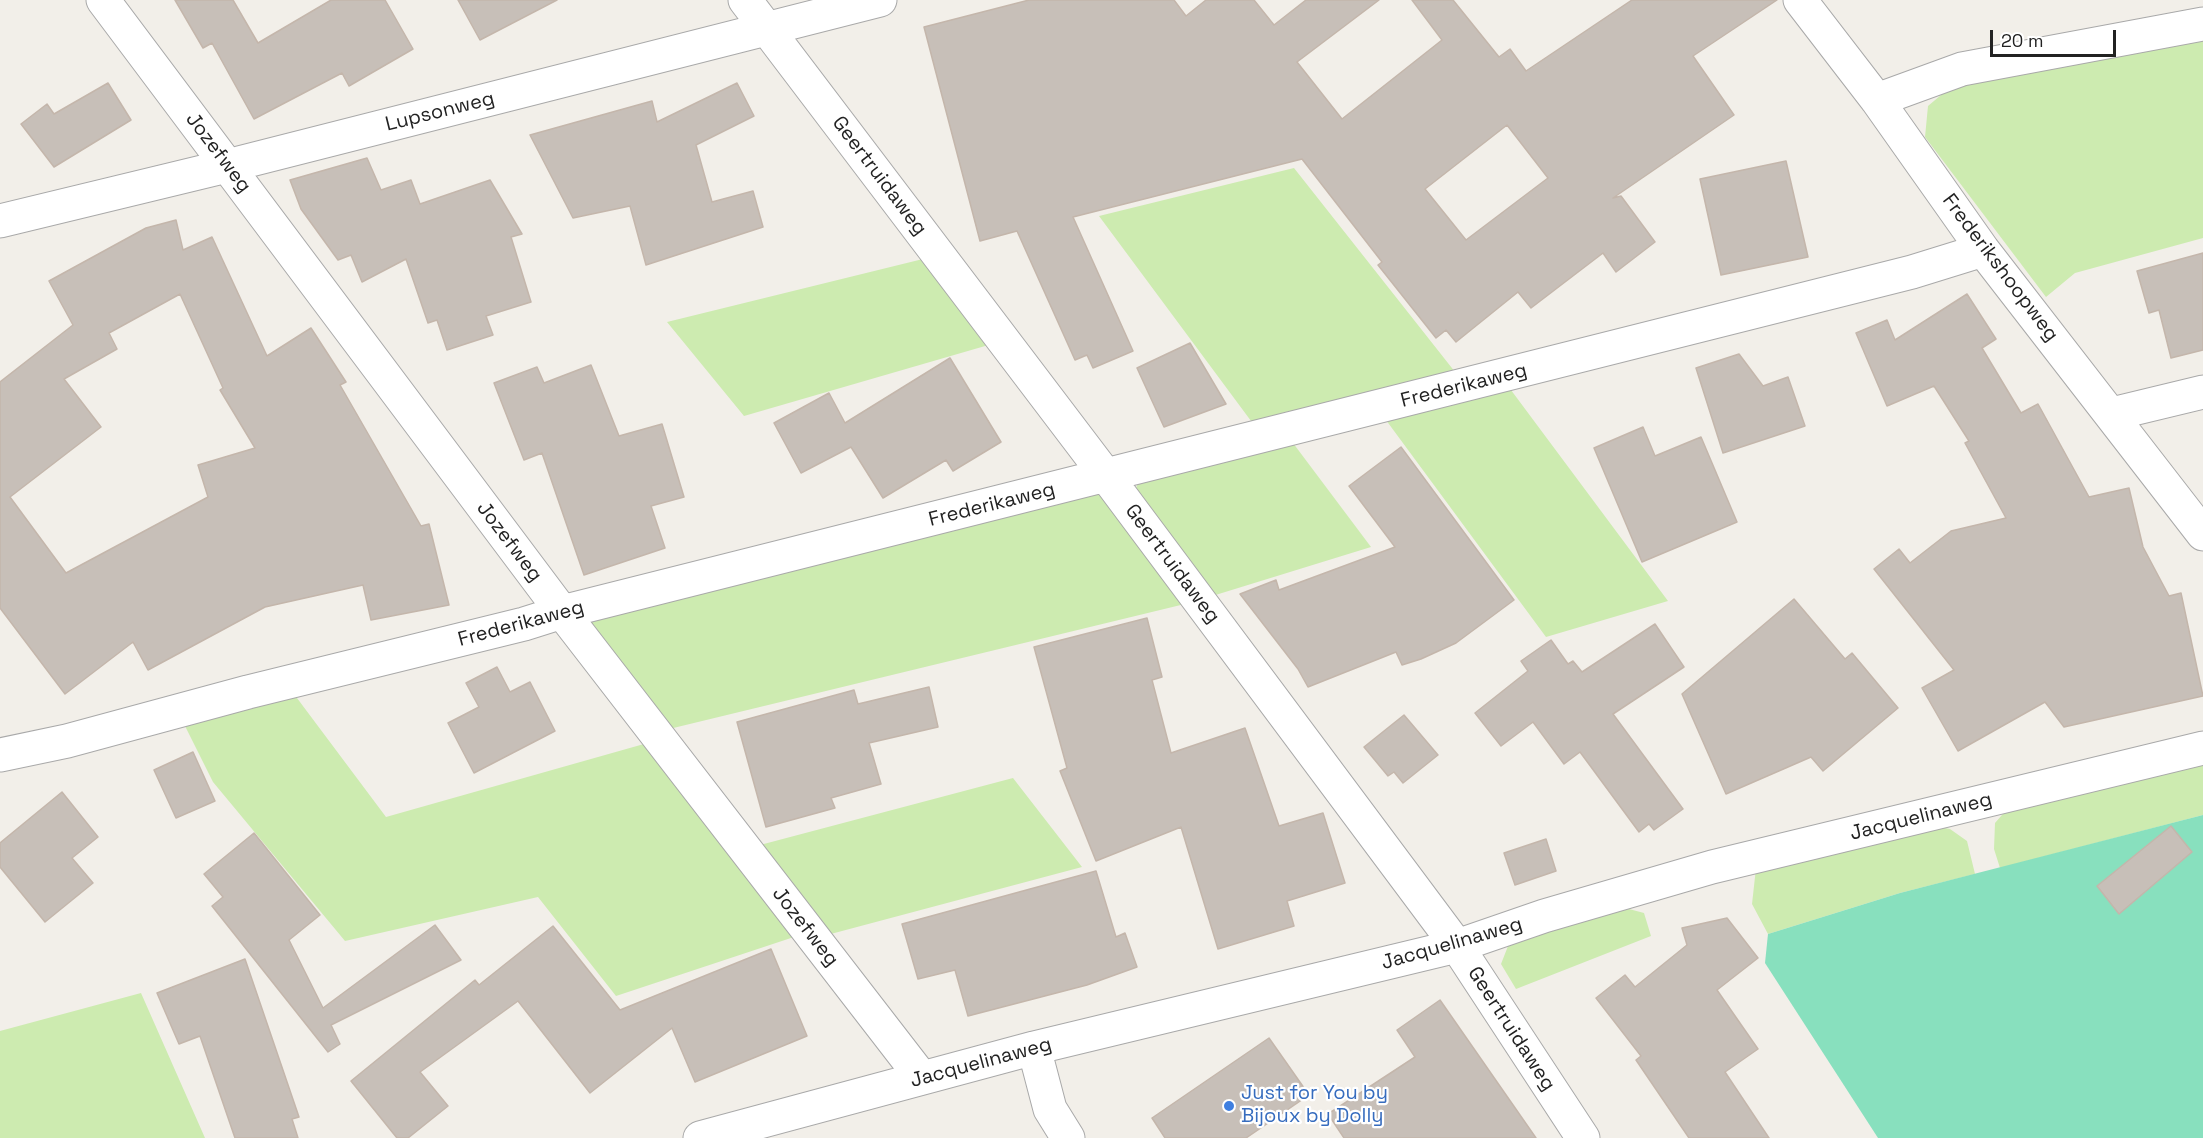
<!DOCTYPE html>
<html>
<head>
<meta charset="utf-8">
<style>
	body { margin:0 }
	#map { position:relative; width:2203px; height:1138px; overflow:hidden; background:#f2efe9; font-family:"Space Grotesk",sans-serif }
	canvas { display:block }
	.scale { position:absolute; left:1990px; top:30px; width:126px; height:27px; box-sizing:border-box; border:3px solid #222; border-top:0; padding-left:8px; font-size:18px; line-height:21px; white-space:nowrap; color:#222; -webkit-text-stroke:4px #fff; paint-order:stroke }
</style>
</head>
<body>
<div id="map">
<canvas width="2203" height="1138"></canvas>
<div class="scale">20 m</div>
</div>
<script>
const ctx = document.querySelector('canvas').getContext('2d');
ctx.lineJoin = 'round';
function fill(path, color) { ctx.fillStyle = color; ctx.fill(path, 'evenodd'); }
function strokePath(path, color, width, dash) { ctx.strokeStyle = color; ctx.lineWidth = width; ctx.lineCap = dash ? 'butt' : 'round'; ctx.setLineDash(dash || []); ctx.stroke(path); }
function label(font, color, halo, rows, align = 'center') {
  ctx.font = font + ' "Space Grotesk",sans-serif'; ctx.lineWidth = 4.5; ctx.setLineDash([]); ctx.textBaseline = 'middle'; ctx.strokeStyle = halo; ctx.fillStyle = color; for (const [text, x, y, turn = 0] of rows) {
    ctx.save(); ctx.translate(x, y); ctx.rotate((+turn || 0) * Math.PI / 180); ctx.textAlign = isNaN(turn) ? turn : align; if (halo) ctx.strokeText(text, 0, 0); ctx.fillText(text, 0, 0); ctx.restore();
  }
}
fill(new Path2D(`
	M 2203,30 L 2203,238 L 2075,273 L 2046,297 L 1925,137 L 1928,106 L 1960,79 Z
	M 1294,168 L 1459,377 L 1254,425 L 1099,216 Z
	M 927,258 L 992,344 L 744,416 L 667,322 Z
	M 1508,386 L 1668,601 L 1546,637 L 1383,416 Z
	M 1290,439 L 1371,547 L 1209,597 L 1138,501 L 1136,488 L 1139,481 Z
	M 1102,491 L 1189,603 L 665,730 L 586,626 L 592,613 Z
	M 291,690 L 386,817 L 651,742 L 800,935 L 616,996 L 538,897 L 345,941 L 213,782 L 182,720 Z
	M 2203,755 L 2203,815 L 2000,868 L 1994,849 L 1995,823 L 2008,808 Z
	M 1013,778 L 1082,867 L 827,935 L 760,845 Z
	M 1925,824 L 1950,829 L 1967,841 L 1975,874 L 1900,893 L 1768,934 L 1752,904 L 1756,868 Z
	M 1629,909 L 1644,913 L 1651,936 L 1516,989 L 1501,964 L 1510,941 Z
	M 141,993 L 205,1138 L 0,1138 L 0,1031 Z`), '#cdebb0');
fill(new Path2D(`
	M 2203,815 L 2203,1138 L 1878,1138 L 1765,963 L 1768,934 L 1900,893 Z`), '#88e0be');
const building = new Path2D(`
	M 175,0 L 233,0 L 258,43 L 331,0 L 385,0 L 413,49 L 349,86 L 342,73 L 254,119 L 212,43 L 203,48 Z
	M 458,0 L 557,0 L 480,40 Z
	M 1029,0 L 1174,0 L 1186,16 L 1206,0 L 1254,0 L 1274,25 L 1306,0 L 1379,0 L 1297,62 L 1342,119 L 1442,40 L 1412,0 L 1453,0 L 1499,57 L 1510,49 L 1526,71 L 1632,0 L 1777,0 L 1693,56 L 1734,115 L 1613,198 L 1621,196 L 1655,242 L 1616,272 L 1603,253 L 1531,308 L 1518,292 L 1456,342 L 1446,330 L 1436,338 L 1378,265 L 1382,262 L 1302,159 L 1073,217 L 1133,351 L 1093,368 L 1087,355 L 1075,360 L 1017,231 L 980,241 L 924,27 ZM 1507,125 L 1548,178 L 1466,240 L 1425,189 Z
	M 108,83 L 131,120 L 54,167 L 21,124 L 47,104 L 54,114 Z
	M 737,83 L 754,116 L 696,145 L 712,202 L 753,191 L 763,227 L 646,265 L 630,206 L 573,218 L 530,135 L 652,101 L 657,122 Z
	M 367,158 L 381,190 L 411,180 L 420,204 L 490,180 L 522,234 L 511,237 L 531,302 L 486,316 L 493,335 L 447,350 L 437,320 L 428,323 L 406,259 L 362,282 L 351,255 L 338,260 L 301,209 L 290,180 Z
	M 1786,161 L 1808,257 L 1721,275 L 1700,179 Z
	M 176,220 L 183,250 L 212,237 L 267,356 L 311,328 L 346,382 L 340,385 L 421,526 L 429,524 L 449,605 L 371,620 L 363,585 L 265,607 L 148,670 L 133,642 L 65,694 L 0,608 L 0,382 L 73,325 L 49,281 L 146,228 ZM 180,294 L 223,388 L 220,390 L 255,448 L 198,465 L 208,497 L 66,573 L 10,497 L 101,427 L 64,379 L 117,349 L 109,333 Z
	M 2203,253 L 2203,350 L 2171,358 L 2159,310 L 2149,313 L 2137,271 Z
	M 1967,294 L 1996,339 L 1982,348 L 2021,413 L 2038,404 L 2089,497 L 2129,488 L 2143,547 L 2169,596 L 2181,593 L 2203,696 L 2064,727 L 2045,702 L 1958,751 L 1922,688 L 1954,670 L 1874,569 L 1899,549 L 1910,563 L 1951,531 L 2006,518 L 1965,443 L 1969,441 L 1934,386 L 1887,406 L 1856,333 L 1887,320 L 1895,340 Z
	M 1190,343 L 1226,404 L 1164,427 L 1137,368 Z
	M 1739,354 L 1763,386 L 1788,377 L 1805,426 L 1723,453 L 1696,368 Z
	M 950,358 L 1001,442 L 953,471 L 946,460 L 883,498 L 851,447 L 801,473 L 774,423 L 829,393 L 845,423 Z
	M 591,365 L 619,436 L 662,424 L 684,497 L 651,506 L 665,548 L 584,575 L 542,453 L 524,460 L 494,383 L 537,367 L 544,383 Z
	M 1643,427 L 1655,456 L 1701,437 L 1737,522 L 1642,562 L 1594,448 Z
	M 1401,447 L 1514,600 L 1456,643 L 1421,659 L 1402,665 L 1396,652 L 1308,687 L 1298,669 L 1240,594 L 1276,580 L 1279,590 L 1395,547 L 1349,486 Z
	M 1794,599 L 1845,659 L 1852,653 L 1898,708 L 1823,771 L 1811,757 L 1726,794 L 1682,694 Z
	M 1147,618 L 1162,677 L 1152,680 L 1171,753 L 1245,728 L 1279,826 L 1323,813 L 1345,883 L 1287,901 L 1294,926 L 1218,949 L 1181,827 L 1096,861 L 1060,771 L 1067,768 L 1034,647 Z
	M 1655,624 L 1684,667 L 1613,714 L 1683,809 L 1654,830 L 1649,824 L 1639,832 L 1580,752 L 1564,764 L 1533,722 L 1501,746 L 1475,713 L 1528,671 L 1521,661 L 1551,640 L 1568,664 L 1573,661 L 1582,672 Z
	M 497,667 L 510,692 L 530,682 L 555,731 L 474,773 L 448,723 L 479,707 L 466,683 Z
	M 929,687 L 938,727 L 869,743 L 881,784 L 831,798 L 835,808 L 766,827 L 737,722 L 854,690 L 858,704 Z
	M 1404,715 L 1438,755 L 1403,783 L 1394,772 L 1388,776 L 1364,747 Z
	M 193,752 L 215,801 L 176,818 L 154,770 Z
	M 62,792 L 98,837 L 72,858 L 93,883 L 45,922 L 0,867 L 0,843 Z
	M 2171,826 L 2192,852 L 2119,914 L 2097,886 Z
	M 254,833 L 320,915 L 289,940 L 323,1008 L 435,925 L 461,960 L 331,1025 L 340,1044 L 328,1052 L 212,906 L 223,897 L 204,874 Z
	M 1546,839 L 1556,871 L 1515,885 L 1504,853 Z
	M 1096,871 L 1116,937 L 1125,933 L 1137,967 L 1087,985 L 968,1016 L 955,970 L 918,979 L 902,924 Z
	M 1727,918 L 1758,958 L 1717,990 L 1758,1049 L 1725,1072 L 1769,1138 L 1689,1138 L 1636,1060 L 1641,1056 L 1596,998 L 1625,975 L 1635,987 L 1687,945 L 1682,928 Z
	M 553,926 L 620,1010 L 771,949 L 807,1036 L 695,1082 L 672,1028 L 590,1093 L 518,1001 L 420,1072 L 448,1106 L 408,1138 L 397,1138 L 351,1081 L 475,980 L 479,985 Z
	M 245,959 L 299,1117 L 292,1119 L 298,1138 L 235,1138 L 200,1036 L 179,1044 L 157,993 Z
	M 1440,1000 L 1536,1138 L 1344,1138 L 1328,1114 L 1415,1057 L 1397,1030 Z
	M 1269,1038 L 1309,1095 L 1246,1138 L 1165,1138 L 1152,1118 Z`);
fill(building, '#c7bfb8');
strokePath(building, '#c4b6ab', 1.5);
const minor = new Path2D(`
	M 103,0 L 562,612 L 922,1078
	M 745,0 L 1107,477 L 1457,946 L 1583,1138
	M 1800,0 L 1877,100 L 1983,250 L 2203,534
	M 1877,100 L 1962,69 L 2203,24
	M 0,221 L 227,166 L 880,0
	M 2112,414 L 2203,392
	M 0,755 L 67,741 L 248,692 L 524,624 L 562,612 L 1912,272 L 1983,250
	M 1034,1048 L 1050,1109 L 1068,1138
	M 700,1138 L 1034,1048 L 1457,946 L 1544,916 L 1712,867 L 2203,748`);
strokePath(minor, '#a9a9a9', 35);
strokePath(minor, '#fff', 33);
for (const [x, y, r, color] of [
	[1229,1106,6,"#3f7fe0"]
]) { const dot = new Path2D(); dot.arc(x, y, r, 0, 2 * Math.PI); ctx.fillStyle = color; ctx.fill(dot); strokePath(dot, '#fff', 2); }
label('20px', '#222', '#fff', [
	["Lupsonweg",440,112,-14],
	["Jozefweg",218,153,53],
	["Geertruidaweg",879,176,53],
	["Frederikshoopweg",2000,268,53],
	["Frederikaweg",1464,386,-14],
	["Frederikaweg",992,505,-14],
	["Jozefweg",509,542,53],
	["Geertruidaweg",1172,564,53],
	["Frederikaweg",521,624,-15],
	["Jacquelinaweg",1921,817,-14],
	["Jozefweg",805,927,52],
	["Jacquelinaweg",1452,944,-16],
	["Geertruidaweg",1511,1029,57],
	["Jacquelinaweg",981,1063,-15]
]);
label('20px', '#366cbe', '#fff', [
	["Just for You by",1241,1094],
	["Bijoux by Dolly",1241,1117]
], 'left');
</script>
</body>
</html>
